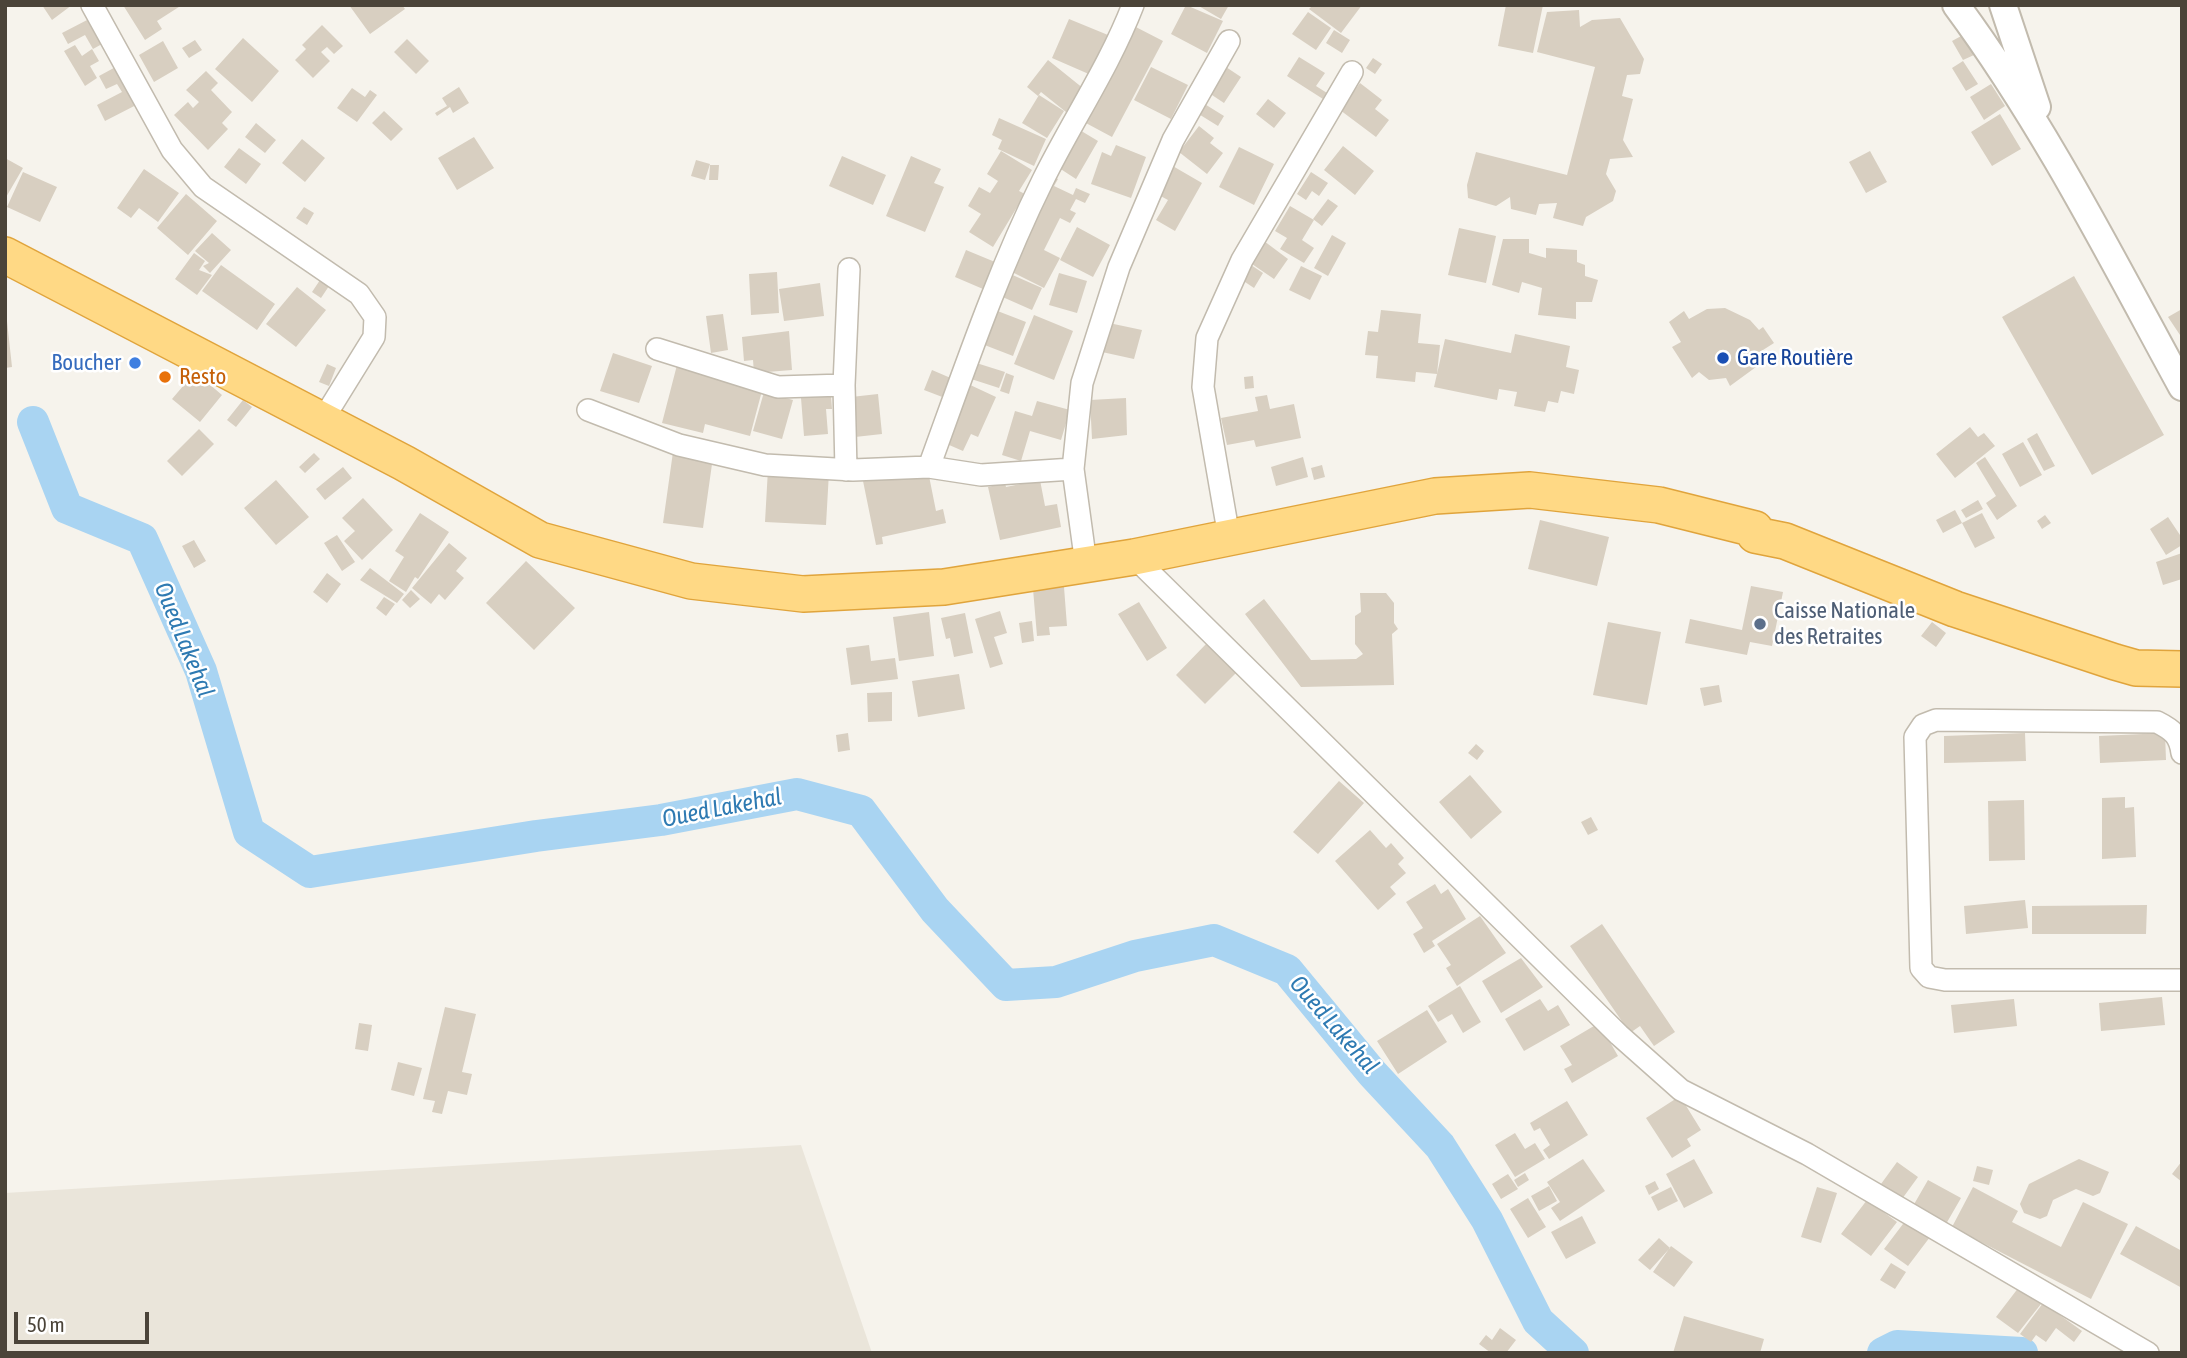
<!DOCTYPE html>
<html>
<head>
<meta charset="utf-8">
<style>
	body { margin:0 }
	#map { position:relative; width:2187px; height:1358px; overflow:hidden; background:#f6f3ec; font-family:"Asap Condensed",sans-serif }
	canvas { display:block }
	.frame { position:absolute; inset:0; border:7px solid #4b4439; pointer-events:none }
	.scale { position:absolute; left:14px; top:1312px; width:135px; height:32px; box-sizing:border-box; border:4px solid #4b4439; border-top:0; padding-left:9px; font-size:21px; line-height:24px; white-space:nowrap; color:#4b4439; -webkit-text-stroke:5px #fff; paint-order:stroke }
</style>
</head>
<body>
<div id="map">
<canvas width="2187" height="1358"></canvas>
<div class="frame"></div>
<div class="scale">50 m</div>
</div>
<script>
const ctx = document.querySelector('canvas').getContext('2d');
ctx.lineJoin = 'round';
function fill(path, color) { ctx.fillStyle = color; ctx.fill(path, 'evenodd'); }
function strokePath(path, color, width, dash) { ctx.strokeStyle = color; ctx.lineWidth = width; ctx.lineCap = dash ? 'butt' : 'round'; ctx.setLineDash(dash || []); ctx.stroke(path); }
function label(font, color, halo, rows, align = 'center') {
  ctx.font = font + ' "Asap Condensed",sans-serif'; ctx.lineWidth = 5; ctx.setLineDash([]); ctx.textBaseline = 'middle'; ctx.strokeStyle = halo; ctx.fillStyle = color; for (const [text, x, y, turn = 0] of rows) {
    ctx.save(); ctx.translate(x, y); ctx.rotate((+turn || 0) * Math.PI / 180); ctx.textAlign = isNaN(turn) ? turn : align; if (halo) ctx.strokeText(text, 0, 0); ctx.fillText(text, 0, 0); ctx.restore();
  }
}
fill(new Path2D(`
	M 801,1145 L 872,1353 L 5,1353 L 5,1193 Z`), '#eae5da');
strokePath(new Path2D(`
	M 33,422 L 67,508 L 142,539 L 201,671 L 249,832 L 310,872 L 536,836 L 661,820 L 797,794 L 861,811 L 935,910 L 1006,985 L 1056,982 L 1135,956 L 1214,940 L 1287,970 L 1372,1073 L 1440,1146 L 1487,1220 L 1538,1321 L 1573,1353
	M 1883,1353 L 1897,1346 L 2022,1353`), '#a9d4f2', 32);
fill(new Path2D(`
	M 42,5 L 72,5 L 52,20 Z
	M 123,5 L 182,5 L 157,21 L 162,29 L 145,40 Z
	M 349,5 L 402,5 L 405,9 L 370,34 Z
	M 1186,5 L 1223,21 L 1207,53 L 1171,34 Z
	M 1197,5 L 1229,5 L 1221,19 Z
	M 1313,5 L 1362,5 L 1341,33 L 1309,9 Z
	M 1506,5 L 1543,5 L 1533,53 L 1498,46 Z
	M 1579,10 L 1580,27 L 1592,20 L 1620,18 L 1644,59 L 1640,74 L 1627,75 L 1622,96 L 1633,99 L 1623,140 L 1633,157 L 1610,159 L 1606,174 L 1616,191 L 1613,201 L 1586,217 L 1583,226 L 1553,218 L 1557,203 L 1539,204 L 1536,215 L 1511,209 L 1510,197 L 1496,206 L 1468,198 L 1467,185 L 1476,152 L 1567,175 L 1595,67 L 1537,52 L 1547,12 Z
	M 1308,12 L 1331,28 L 1316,50 L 1292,34 Z
	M 89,19 L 102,44 L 93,49 L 85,35 L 68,44 L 62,33 Z
	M 1069,19 L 1108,35 L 1091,75 L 1052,58 Z
	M 1130,24 L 1163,41 L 1112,137 L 1084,122 Z
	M 322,25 L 343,46 L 334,54 L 327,47 L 321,52 L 330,61 L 313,78 L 295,60 L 306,49 L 302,45 Z
	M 1334,30 L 1350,40 L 1342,53 L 1326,43 Z
	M 1963,35 L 1974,55 L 1963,60 L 1952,41 Z
	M 243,38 L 279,71 L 252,102 L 215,69 Z
	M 407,39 L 429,61 L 416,74 L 394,52 Z
	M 195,40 L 202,50 L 189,58 L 182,48 Z
	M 163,41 L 178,68 L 154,82 L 139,55 Z
	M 75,45 L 82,56 L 92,49 L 99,61 L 90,66 L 97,78 L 85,86 L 64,51 Z
	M 1299,57 L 1325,73 L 1316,86 L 1327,93 L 1323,99 L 1287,76 Z
	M 1373,58 L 1382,64 L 1375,74 L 1366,68 Z
	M 1048,60 L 1084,89 L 1066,112 L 1041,92 L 1038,96 L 1027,87 Z
	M 1963,61 L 1978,84 L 1966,91 L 1952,68 Z
	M 123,63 L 142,102 L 105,121 L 97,105 L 122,92 L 117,84 L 106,89 L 99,76 Z
	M 1223,65 L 1241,77 L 1224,103 L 1206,91 Z
	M 1151,67 L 1188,85 L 1171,119 L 1134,100 Z
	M 206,71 L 218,83 L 211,90 L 232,112 L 222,123 L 228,129 L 208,150 L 174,115 L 188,102 L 193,108 L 199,102 L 186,90 Z
	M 1360,83 L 1382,100 L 1375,109 L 1389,120 L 1376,137 L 1340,110 Z
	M 1991,84 L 2005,106 L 1984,120 L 1970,97 Z
	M 459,87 L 469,103 L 453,113 L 450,107 L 437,116 L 435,113 L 447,106 L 442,98 Z
	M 352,88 L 365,97 L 370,90 L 377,95 L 357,122 L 337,108 Z
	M 1039,95 L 1064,111 L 1047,138 L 1022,123 Z
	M 1268,99 L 1286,113 L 1274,128 L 1256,114 Z
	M 1203,103 L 1224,116 L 1218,126 L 1197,113 Z
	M 384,111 L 403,129 L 391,141 L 372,123 Z
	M 2000,114 L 2021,149 L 1992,166 L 1971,132 Z
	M 999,118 L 1046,139 L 1034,166 L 998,149 L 1002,140 L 992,135 Z
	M 256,123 L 276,140 L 265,153 L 245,137 Z
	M 1199,126 L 1214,138 L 1210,143 L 1223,153 L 1207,174 L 1179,152 Z
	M 1078,129 L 1098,141 L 1076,179 L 1056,166 Z
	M 474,137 L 494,168 L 457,190 L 438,158 Z
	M 302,139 L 325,158 L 305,182 L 282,163 Z
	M 1116,145 L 1146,157 L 1131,198 L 1091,184 L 1102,152 L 1111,156 Z
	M 1343,146 L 1374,171 L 1355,195 L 1324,170 Z
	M 1239,147 L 1274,164 L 1254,205 L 1219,187 Z
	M 239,148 L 261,164 L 246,184 L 224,167 Z
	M 1001,151 L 1032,170 L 1019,191 L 1025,194 L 993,247 L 969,232 L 981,214 L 968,206 L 979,187 L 990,193 L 998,181 L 987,174 Z
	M 1870,151 L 1887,182 L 1866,193 L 1849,162 Z
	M 842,156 L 886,175 L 873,205 L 829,186 Z
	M 911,156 L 941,169 L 934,183 L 944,187 L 925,232 L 886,216 Z
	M 5,158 L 23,168 L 5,199 Z
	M 696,160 L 710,164 L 705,180 L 691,176 Z
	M 710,165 L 719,165 L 718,180 L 709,180 Z
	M 1171,165 L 1202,183 L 1175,231 L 1156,220 L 1168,200 L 1155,193 Z
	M 144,169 L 179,193 L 158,222 L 139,208 L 131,218 L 117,208 Z
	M 23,172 L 57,187 L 40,222 L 7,207 Z
	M 1311,172 L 1328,183 L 1319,196 L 1312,191 L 1306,200 L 1297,194 Z
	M 1051,175 L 1058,179 L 1054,186 L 1073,195 L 1076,188 L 1090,194 L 1085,203 L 1076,199 L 1070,210 L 1076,213 L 1070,223 L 1060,218 L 1044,250 L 1060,258 L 1044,288 L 1004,268 Z
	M 186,194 L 217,221 L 188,255 L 157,228 Z
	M 1328,199 L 1338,206 L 1322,226 L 1313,219 Z
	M 1290,206 L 1314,220 L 1302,240 L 1314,248 L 1304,263 L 1280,249 L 1287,238 L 1275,231 Z
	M 304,207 L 314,213 L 307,225 L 296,218 Z
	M 1077,227 L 1110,245 L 1093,277 L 1060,260 Z
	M 1459,228 L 1496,236 L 1486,283 L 1448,275 Z
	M 212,233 L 231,250 L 210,273 L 203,266 L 209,263 L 195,251 Z
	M 1332,235 L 1346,243 L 1328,276 L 1314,268 Z
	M 1503,239 L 1529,239 L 1529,253 L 1546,258 L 1546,248 L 1577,250 L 1577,262 L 1585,265 L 1585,276 L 1598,280 L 1592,302 L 1576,302 L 1576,319 L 1538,315 L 1542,288 L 1522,282 L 1519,293 L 1492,285 Z
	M 1264,241 L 1288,259 L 1274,279 L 1249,262 Z
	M 966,250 L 995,262 L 983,289 L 955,277 Z
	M 194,253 L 205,261 L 199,270 L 212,275 L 197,295 L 175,279 Z
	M 221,265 L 275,304 L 257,330 L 202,291 L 213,276 L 216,278 L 213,276 Z
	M 1251,265 L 1263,273 L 1254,288 L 1242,280 Z
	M 1301,266 L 1322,276 L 1310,300 L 1289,290 Z
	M 777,272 L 779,313 L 751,315 L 749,274 Z
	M 1008,273 L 1042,288 L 1032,310 L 998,295 Z
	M 1059,273 L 1087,281 L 1077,313 L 1049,305 Z
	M 324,274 L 333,280 L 321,298 L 312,292 Z
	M 2074,276 L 2164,435 L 2092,475 L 2002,317 Z
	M 820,283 L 824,316 L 784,321 L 779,289 Z
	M 297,287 L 326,310 L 296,347 L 266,324 Z
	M 1725,308 L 1750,320 L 1759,330 L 1763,327 L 1774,343 L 1752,357 L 1756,367 L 1730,386 L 1726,378 L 1709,380 L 1699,372 L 1692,378 L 1672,347 L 1681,342 L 1669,322 L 1684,311 L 1689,319 L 1707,309 Z
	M 2182,309 L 2182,338 L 2168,317 Z
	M 995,310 L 1026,322 L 1013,356 L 982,344 Z
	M 1381,310 L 1421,314 L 1418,343 L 1440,345 L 1437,374 L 1416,372 L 1415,382 L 1376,378 L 1378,356 L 1365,355 L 1368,331 L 1378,332 Z
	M 723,314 L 728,350 L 711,353 L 706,316 Z
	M 1034,315 L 1073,331 L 1054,380 L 1014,364 Z
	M 7,321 L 12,367 L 5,368 L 5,322 Z
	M 1109,323 L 1142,330 L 1134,359 L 1102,352 Z
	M 789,331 L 792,370 L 754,373 L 753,360 L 744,361 L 742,337 Z
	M 1515,334 L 1570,346 L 1566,367 L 1579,370 L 1574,394 L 1561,391 L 1558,403 L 1548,401 L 1545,412 L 1514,406 L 1517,392 L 1499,389 L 1497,400 L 1434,387 L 1445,339 L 1511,353 Z
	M 613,353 L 652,366 L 639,403 L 600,391 Z
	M 970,361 L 1005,372 L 999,388 L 965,377 Z
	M 327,364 L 336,368 L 329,386 L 319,382 Z
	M 677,365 L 763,387 L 750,436 L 705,424 L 703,433 L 662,423 Z
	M 932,370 L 953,379 L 945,398 L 924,390 Z
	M 195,372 L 222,395 L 200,422 L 172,399 Z
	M 1006,373 L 1014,376 L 1009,394 L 1000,391 Z
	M 1253,376 L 1254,388 L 1245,389 L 1244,377 Z
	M 966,383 L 996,397 L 978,437 L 971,434 L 963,451 L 940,441 Z
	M 764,392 L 793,400 L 782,439 L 753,431 Z
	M 878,394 L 882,434 L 855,437 L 851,397 Z
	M 1267,395 L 1270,409 L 1294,404 L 1301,438 L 1256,447 L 1254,440 L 1227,445 L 1221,418 L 1258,411 L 1255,397 Z
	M 831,396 L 832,409 L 826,409 L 828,434 L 804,436 L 801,398 Z
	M 1126,398 L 1127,435 L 1092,439 L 1090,400 Z
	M 243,400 L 252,407 L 236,427 L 227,420 Z
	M 1037,401 L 1070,410 L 1061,440 L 1030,431 L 1021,461 L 1002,455 L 1015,411 L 1032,416 Z
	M 1970,427 L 1978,437 L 1984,433 L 1995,446 L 1955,478 L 1936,454 Z
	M 199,429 L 214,444 L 182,476 L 167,461 Z
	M 2037,433 L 2055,466 L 2044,471 L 2027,439 Z
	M 2023,442 L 2042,475 L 2020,487 L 2002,454 Z
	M 673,452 L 713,457 L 703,528 L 663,523 Z
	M 314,453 L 320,459 L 305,473 L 299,467 Z
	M 1303,457 L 1308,477 L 1276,486 L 1271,467 Z
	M 1985,457 L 2017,506 L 1997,520 L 1986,503 L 1996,496 L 1976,463 Z
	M 1322,465 L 1325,477 L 1314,480 L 1311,468 Z
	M 343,467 L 352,478 L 325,500 L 316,489 Z
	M 768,469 L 829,472 L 826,525 L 765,522 Z
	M 928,471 L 936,511 L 943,509 L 946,523 L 882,537 L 883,544 L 876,545 L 862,476 L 873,474 L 875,481 Z
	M 276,480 L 309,517 L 276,545 L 244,508 Z
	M 1040,480 L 1045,506 L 1057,504 L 1061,527 L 1000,540 L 988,487 L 1005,483 L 1006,487 Z
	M 363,498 L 393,530 L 362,560 L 344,541 L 355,531 L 342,518 Z
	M 1978,500 L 1983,509 L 1966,518 L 1961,510 Z
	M 1955,510 L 1962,523 L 1943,533 L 1936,520 Z
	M 420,513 L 449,532 L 418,579 L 415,577 L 406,592 L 389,581 L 404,557 L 395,551 Z
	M 1982,513 L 1995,538 L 1975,548 L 1962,523 Z
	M 2045,515 L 2051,523 L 2042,529 L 2037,521 Z
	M 2168,517 L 2182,538 L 2182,545 L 2166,555 L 2150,529 Z
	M 1540,520 L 1609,537 L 1597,586 L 1528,569 Z
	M 337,535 L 355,562 L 342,571 L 324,543 Z
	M 194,540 L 206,561 L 194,568 L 182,546 Z
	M 449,543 L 467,558 L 456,571 L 464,578 L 445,600 L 439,594 L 431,604 L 412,588 Z
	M 2182,553 L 2182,579 L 2163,585 L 2156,562 Z
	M 526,561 L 575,608 L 534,650 L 486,603 Z
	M 370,568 L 404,594 L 397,603 L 360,580 Z
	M 327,573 L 341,584 L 327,603 L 313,592 Z
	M 1751,586 L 1783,592 L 1772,646 L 1750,642 L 1747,655 L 1685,643 L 1690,619 L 1742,630 Z
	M 1064,587 L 1067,626 L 1049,627 L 1050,635 L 1037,636 L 1033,589 Z
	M 411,590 L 420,599 L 410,608 L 402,600 Z
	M 1360,593 L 1386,593 L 1394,603 L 1394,623 L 1398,629 L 1392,634 L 1394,685 L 1301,687 L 1245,614 L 1264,599 L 1311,660 L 1356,659 L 1363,654 L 1355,644 L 1355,616 L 1361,612 Z
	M 384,597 L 395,604 L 386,616 L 376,608 Z
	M 1139,602 L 1167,648 L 1147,661 L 1118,614 Z
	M 1000,611 L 1007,633 L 994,637 L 1003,664 L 990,668 L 975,619 Z
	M 929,612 L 934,656 L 899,661 L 893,617 Z
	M 965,613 L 973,653 L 954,657 L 950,638 L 946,639 L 941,618 Z
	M 1032,621 L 1034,641 L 1022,643 L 1019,623 Z
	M 1608,622 L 1661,632 L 1647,705 L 1593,695 Z
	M 1932,622 L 1946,633 L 1936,647 L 1921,636 Z
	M 1206,644 L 1236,673 L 1205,704 L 1176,675 Z
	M 869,645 L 871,661 L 895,658 L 898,679 L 851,685 L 846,648 Z
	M 959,674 L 965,709 L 918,717 L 912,681 Z
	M 1719,685 L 1722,702 L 1704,706 L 1700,688 Z
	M 892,692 L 892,721 L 868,722 L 867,693 Z
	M 848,733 L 850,750 L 838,752 L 836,735 Z
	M 2025,733 L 2026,761 L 1944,763 L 1944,736 Z
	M 2165,733 L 2166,760 L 2100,763 L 2099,736 Z
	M 1476,744 L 1484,751 L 1477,760 L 1468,753 Z
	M 1470,775 L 1502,812 L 1471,839 L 1439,802 Z
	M 1339,781 L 1364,803 L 1318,854 L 1293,832 Z
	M 2125,797 L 2125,808 L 2134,807 L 2136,857 L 2102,859 L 2102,798 Z
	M 2024,800 L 2025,860 L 1989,861 L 1988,801 Z
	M 1591,817 L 1598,830 L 1588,835 L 1581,822 Z
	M 1370,830 L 1386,848 L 1391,843 L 1404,858 L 1398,864 L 1406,873 L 1390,887 L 1396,894 L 1378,910 L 1335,861 Z
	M 1435,884 L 1441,894 L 1448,889 L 1466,919 L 1432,941 L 1435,946 L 1424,953 L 1413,934 L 1423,928 L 1406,902 Z
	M 2025,900 L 2028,928 L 1966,934 L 1964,906 Z
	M 2147,905 L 2146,934 L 2032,934 L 2032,906 Z
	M 1480,916 L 1506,953 L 1457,986 L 1446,968 L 1451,965 L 1437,944 Z
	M 1602,924 L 1675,1032 L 1654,1046 L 1640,1026 L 1630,1033 L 1570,946 Z
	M 1521,958 L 1543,987 L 1501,1013 L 1482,981 Z
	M 1460,986 L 1481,1022 L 1463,1033 L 1452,1014 L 1438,1022 L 1428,1006 Z
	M 2162,997 L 2165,1025 L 2101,1031 L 2099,1003 Z
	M 1540,999 L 1548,1011 L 1558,1005 L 1570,1025 L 1524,1051 L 1505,1019 Z
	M 2014,999 L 2017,1026 L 1954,1033 L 1951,1005 Z
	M 445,1007 L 476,1014 L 462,1072 L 472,1074 L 467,1095 L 448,1091 L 442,1114 L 432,1112 L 435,1101 L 423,1099 Z
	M 1427,1010 L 1447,1042 L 1398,1074 L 1377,1041 Z
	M 359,1023 L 372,1025 L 368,1051 L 355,1049 Z
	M 1599,1023 L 1618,1056 L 1572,1083 L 1564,1069 L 1572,1065 L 1560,1046 Z
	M 398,1062 L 422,1068 L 414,1096 L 391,1090 Z
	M 1680,1096 L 1701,1130 L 1687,1139 L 1691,1146 L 1672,1158 L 1646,1118 Z
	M 1567,1101 L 1588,1135 L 1549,1159 L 1543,1150 L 1550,1145 L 1540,1128 L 1534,1131 L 1530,1123 Z
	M 1515,1133 L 1525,1149 L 1535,1143 L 1545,1159 L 1515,1177 L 1495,1145 Z
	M 1583,1159 L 1605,1191 L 1560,1221 L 1551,1208 L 1560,1202 L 1547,1182 Z
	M 1694,1159 L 1713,1193 L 1684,1208 L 1666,1174 Z
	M 2079,1159 L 2109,1172 L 2100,1193 L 2093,1196 L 2076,1189 L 2053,1200 L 2047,1216 L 2040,1219 L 2024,1213 L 2020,1204 L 2029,1184 Z
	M 2182,1161 L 2182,1182 L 2172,1174 Z
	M 1897,1162 L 1918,1177 L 1902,1199 L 1881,1184 Z
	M 1977,1166 L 1993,1170 L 1989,1185 L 1973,1181 Z
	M 1525,1173 L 1529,1180 L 1518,1187 L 1514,1180 Z
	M 1508,1174 L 1518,1189 L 1501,1199 L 1492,1184 Z
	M 1928,1180 L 1961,1198 L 1946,1224 L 1913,1206 Z
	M 1655,1181 L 1659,1189 L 1649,1195 L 1645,1186 Z
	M 1549,1186 L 1557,1201 L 1539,1211 L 1531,1196 Z
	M 1671,1187 L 1678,1201 L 1658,1211 L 1651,1197 Z
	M 1817,1187 L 1837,1193 L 1821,1243 L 1801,1237 Z
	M 1973,1187 L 2018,1211 L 2012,1222 L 2061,1247 L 2083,1202 L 2128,1224 L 2091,1299 L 1952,1227 Z
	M 1528,1198 L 1546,1227 L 1528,1238 L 1510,1209 Z
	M 1867,1200 L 1897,1222 L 1871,1256 L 1841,1234 Z
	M 1582,1216 L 1596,1243 L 1566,1259 L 1551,1232 Z
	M 1906,1220 L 1930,1237 L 1908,1266 L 1884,1249 Z
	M 2136,1226 L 2182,1251 L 2182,1288 L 2120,1254 Z
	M 1659,1238 L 1670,1248 L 1650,1270 L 1638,1260 Z
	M 1671,1246 L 1693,1262 L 1674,1287 L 1653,1272 Z
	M 1891,1263 L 1906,1272 L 1895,1289 L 1880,1280 Z
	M 2019,1287 L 2041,1304 L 2018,1333 L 1996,1317 Z
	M 2043,1303 L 2082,1331 L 2074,1342 L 2056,1328 L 2046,1342 L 2036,1335 L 2031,1342 L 2020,1334 Z
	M 1684,1316 L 1764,1339 L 1760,1353 L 1673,1353 Z
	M 1500,1328 L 1516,1340 L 1506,1353 L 1491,1353 L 1479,1344 L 1486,1335 L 1492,1340 Z`), '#d8cfc1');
const minor = new Path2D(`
	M 92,5 L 172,150 L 203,187 L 359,294 L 375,317 L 374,337 L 322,421
	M 657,349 L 778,387 L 844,385
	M 588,410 L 679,445 L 765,465 L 853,470 L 929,467 L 981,475 L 1073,469
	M 929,467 C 964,371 997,273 1043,180 C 1072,121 1109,67 1133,5
	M 846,470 L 844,385 L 849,269
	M 1229,537 L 1203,387 L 1207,338 L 1242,260 L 1352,72
	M 1134,557 L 1619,1035 L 1681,1090 L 1807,1154 L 2148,1353
	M 1086,564 L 1073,469 L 1082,383 L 1119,267 L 1173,140 L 1229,41
	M 2182,753 C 2180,736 2173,730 2157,722 L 1936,720 L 1923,725 L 1915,737 L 1921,968 L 1929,977 L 1945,980 L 2182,980`);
const tertiary = new Path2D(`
	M 1956,5 C 2044,124 2111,257 2182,387
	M 2003,5 L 2037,107`);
const trunk = new Path2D(`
	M 5,255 L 404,463 L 540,540 L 691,581 L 803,594 L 944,587 L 1134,557 L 1435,496 L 1530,490 L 1659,505 L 1755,529 L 1755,535 L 1785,541 L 1955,609 L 2115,662 L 2136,668 L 2182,669`);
strokePath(minor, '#c2bbae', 24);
strokePath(tertiary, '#c2bbae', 30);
strokePath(trunk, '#e0a43c', 38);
strokePath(minor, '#fff', 21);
strokePath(tertiary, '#fff', 26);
strokePath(trunk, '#ffd985', 35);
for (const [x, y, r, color] of [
	[1723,358,7,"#1a4fb4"],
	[135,363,7,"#3f7fe0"],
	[165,377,7,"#e8710a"],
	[1760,624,7,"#5c6f8a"]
]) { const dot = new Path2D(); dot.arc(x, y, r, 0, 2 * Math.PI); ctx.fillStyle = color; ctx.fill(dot); strokePath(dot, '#fff', 2.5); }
label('23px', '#164399', '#fff', [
	["Gare Routière",1737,358]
], 'left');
label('23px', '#366cbe', '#fff', [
	["Boucher",121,363]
], 'right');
label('23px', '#c56008', '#fff', [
	["Resto",179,377]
], 'left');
label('23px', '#4e5e75', '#fff', [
	["Caisse Nationale",1774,611],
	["des Retraites",1774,637]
], 'left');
label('italic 24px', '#2e7ab2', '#fff', [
	["Oued Lakehal",184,640,68],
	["Oued Lakehal",722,808,-11],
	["Oued Lakehal",1334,1025,49]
]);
</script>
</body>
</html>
